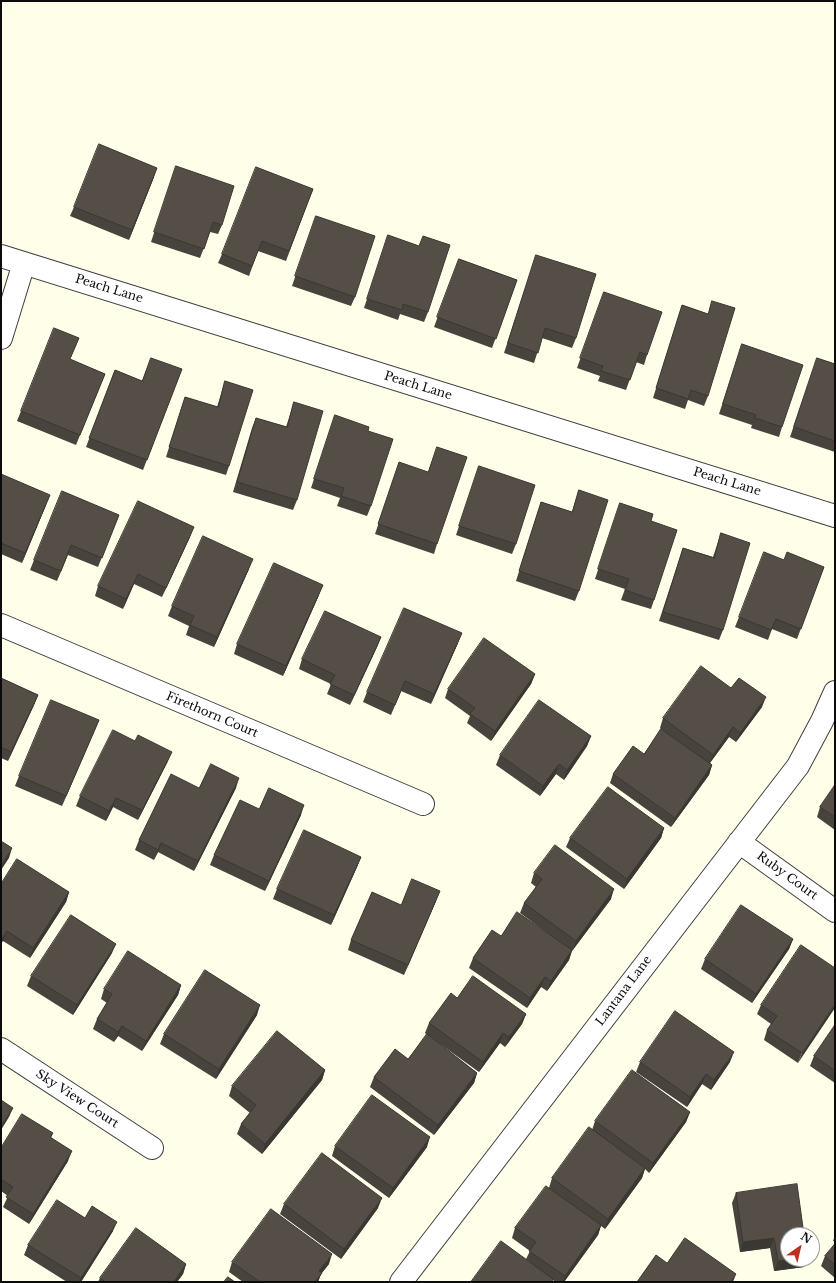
<!DOCTYPE html>
<html>
<head>
<meta charset="utf-8">
<style>
	body { margin:0 }
	#map { position:relative; width:836px; height:1283px; overflow:hidden; background:#fffee8; font-family:"Libre Baskerville",serif }
	canvas { display:block }
	.frame { position:absolute; inset:0; border:2px solid #0b0b0b; pointer-events:none }
	.north { position:absolute; left:780px; top:1227px; width:40px; height:40px; box-sizing:border-box; background:#fff; border:1px solid #9d9d9d; border-radius:50%; rotate:34deg; font-size:11px; font-weight:700; line-height:16px; text-align:center; color:#0b0b0b }
	.north::after { content:''; display:block; margin:auto; width:14px; height:18px; background:#bf2e1e; clip-path:polygon(50% 0,100% 100%,50% 72%,0 100%) }
</style>
</head>
<body>
<div id="map">
<canvas width="836" height="1283"></canvas>
<div class="frame"></div>
<div class="north">N</div>
</div>
<script>
const ctx = document.querySelector('canvas').getContext('2d');
ctx.lineJoin = 'round';
function strokePath(path, color, width, dash) { ctx.strokeStyle = color; ctx.lineWidth = width; ctx.lineCap = dash ? 'butt' : 'round'; ctx.setLineDash(dash || []); ctx.stroke(path); }
function fill(path, color) { ctx.fillStyle = color; ctx.fill(path, 'evenodd'); }
function label(font, color, halo, rows, align = 'center') {
  ctx.font = font + ' "Libre Baskerville",serif'; ctx.lineWidth = 4; ctx.setLineDash([]); ctx.textBaseline = 'middle'; ctx.strokeStyle = halo; ctx.fillStyle = color; for (const [text, x, y, turn = 0] of rows) {
    ctx.save(); ctx.translate(x, y); ctx.rotate((+turn || 0) * Math.PI / 180); ctx.textAlign = isNaN(turn) ? turn : align; if (halo) ctx.strokeText(text, 0, 0); ctx.fillText(text, 0, 0); ctx.restore();
  }
}
const street = new Path2D(`
	M 1,256 L 835,516
	M 1,338 L 24,263
	M 1,625 L 423,804
	M 739,842 L 835,911
	M 1,1049 L 152,1148
	M 401,1282 L 798,766 L 822,721 L 835,692`);
strokePath(street, '#3e3e3e', 24);
strokePath(street, '#fff', 22);
fill(new Path2D(`
	M 176,166 L 222,225 L 218,234 L 210,232 L 200,258 L 151,242 Z
	M 154,177 L 129,240 L 70,216 L 74,207 Z
	M 313,189 L 286,261 L 258,251 L 249,276 L 218,263 L 222,254 Z
	M 316,216 L 355,297 L 351,306 L 292,286 Z
	M 388,235 L 428,312 L 424,322 L 400,314 L 398,320 L 364,308 Z
	M 536,255 L 576,338 L 572,348 L 542,338 L 534,363 L 504,353 Z
	M 459,259 L 517,280 L 492,348 L 434,327 Z
	M 604,292 L 647,355 L 644,365 L 636,362 L 626,390 L 598,381 L 600,376 L 577,368 Z
	M 712,301 L 708,396 L 704,406 L 688,400 L 685,409 L 653,398 L 682,305 L 708,314 Z
	M 742,344 L 782,427 L 779,437 L 751,428 L 752,425 L 719,414 Z
	M 817,358 L 835,364 L 835,452 L 790,437 Z
	M 71,360 L 105,374 L 76,445 L 17,421 L 21,411 Z
	M 182,369 L 143,470 L 86,447 L 115,370 L 142,381 Z
	M 225,381 L 229,466 L 226,475 L 166,457 L 185,397 L 217,407 Z
	M 294,402 L 297,500 L 293,510 L 233,492 L 252,428 L 256,418 L 286,427 Z
	M 335,415 L 371,506 L 367,516 L 337,506 L 340,498 L 311,488 Z
	M 479,466 L 516,544 L 512,554 L 456,535 Z
	M 396,472 L 437,544 L 434,554 L 375,534 Z
	M 1,474 L 46,505 L 22,563 L 1,554 Z
	M 579,490 L 579,591 L 575,601 L 516,581 L 541,502 L 572,512 Z
	M 620,503 L 651,521 L 654,600 L 651,609 L 621,600 L 625,589 L 595,579 Z
	M 119,515 L 98,567 L 68,555 L 57,581 L 30,570 L 34,560 Z
	M 721,533 L 723,630 L 719,640 L 659,621 L 683,548 L 713,557 Z
	M 190,537 L 162,597 L 134,584 L 123,609 L 95,596 L 98,586 Z
	M 824,567 L 797,639 L 772,629 L 768,640 L 735,627 L 739,617 Z
	M 249,569 L 214,647 L 186,635 L 189,626 L 168,616 L 172,606 Z
	M 319,595 L 283,676 L 234,654 L 237,644 Z
	M 381,637 L 377,647 L 350,705 L 327,694 L 331,684 L 299,669 L 302,659 Z
	M 458,643 L 431,704 L 401,691 L 391,715 L 363,702 L 367,692 Z
	M 535,674 L 531,684 L 491,741 L 467,723 L 470,716 L 445,698 L 448,689 Z
	M 1,678 L 38,695 L 34,705 L 8,761 L 1,758 Z
	M 731,688 L 762,707 L 736,742 L 729,737 L 710,763 L 712,765 L 709,775 L 671,827 L 610,783 L 613,774 L 644,754 L 661,729 L 660,728 L 663,718 Z
	M 99,720 L 62,806 L 15,786 L 19,776 Z
	M 591,736 L 587,746 L 564,780 L 556,774 L 540,796 L 496,765 L 500,755 Z
	M 168,761 L 138,820 L 113,807 L 106,821 L 76,806 L 80,796 Z
	M 835,785 L 835,830 L 817,817 L 820,807 Z
	M 199,788 L 236,788 L 194,871 L 158,852 L 154,860 L 135,850 L 139,840 Z
	M 259,809 L 301,815 L 265,891 L 210,865 L 214,855 Z
	M 664,828 L 661,838 L 624,889 L 566,847 L 570,838 Z
	M 361,857 L 357,867 L 331,925 L 273,899 L 277,889 Z
	M 534,873 L 611,899 L 572,951 L 569,960 L 547,991 L 541,987 L 527,1008 L 469,968 L 473,958 L 501,936 L 550,935 L 520,913 L 524,903 L 536,887 L 531,883 Z
	M 1,884 L 69,892 L 66,902 L 30,958 L 3,941 Z
	M 436,901 L 404,975 L 348,950 L 351,940 L 401,905 Z
	M 793,939 L 789,949 L 752,1003 L 701,969 L 705,959 Z
	M 112,953 L 73,1015 L 27,986 L 31,976 Z
	M 835,968 L 798,1063 L 764,1040 L 767,1030 L 771,1024 L 757,1014 L 761,1005 Z
	M 181,985 L 178,995 L 142,1051 L 118,1036 L 114,1042 L 93,1029 L 97,1019 L 107,1003 L 101,999 L 104,989 Z
	M 457,998 L 526,1014 L 522,1024 L 505,1047 L 500,1043 L 479,1072 L 433,1039 L 477,1073 L 474,1083 L 434,1135 L 370,1087 L 374,1077 L 408,1059 L 427,1035 L 425,1033 L 429,1023 Z
	M 257,1015 L 216,1079 L 160,1044 L 164,1034 Z
	M 835,1025 L 835,1083 L 810,1066 L 814,1056 Z
	M 640,1062 L 730,1062 L 711,1090 L 702,1084 L 687,1107 L 636,1072 Z
	M 325,1070 L 322,1080 L 262,1154 L 237,1134 L 241,1124 L 250,1113 L 229,1096 L 232,1086 Z
	M 690,1112 L 686,1122 L 649,1173 L 645,1169 L 642,1178 L 605,1229 L 601,1226 L 598,1235 L 564,1282 L 555,1282 L 553,1280 L 552,1282 L 526,1259 L 530,1251 L 512,1238 L 515,1228 L 549,1188 L 552,1178 L 592,1130 L 595,1121 Z
	M 53,1133 L 51,1138 L 68,1161 L 29,1224 L 3,1207 L 8,1196 L 1,1191 L 1,1148 Z
	M 335,1146 L 427,1147 L 389,1198 L 332,1156 Z
	M 797,1184 L 788,1259 L 807,1259 L 804,1267 L 774,1271 L 770,1248 L 740,1252 L 732,1203 L 736,1193 Z
	M 284,1204 L 378,1208 L 341,1259 L 280,1214 Z
	M 85,1218 L 113,1231 L 81,1282 L 67,1282 L 24,1255 L 28,1245 Z
	M 835,1236 L 835,1242 L 833,1241 Z
	M 835,1244 L 835,1278 L 821,1266 L 825,1256 Z
	M 232,1262 L 329,1264 L 321,1274 L 318,1282 L 243,1282 L 229,1272 Z
	M 186,1264 L 183,1274 L 177,1282 L 98,1282 L 100,1278 Z`), '#48433d');
fill(new Path2D(`
	M 157,168 L 154,177 L 129,240 L 132,230 Z
	M 50,495 L 46,505 L 22,563 L 25,553 Z
	M 194,527 L 190,537 L 162,597 L 166,588 Z
	M 253,559 L 249,569 L 214,647 L 217,637 Z
	M 138,574 L 134,584 L 123,609 L 126,599 Z
	M 323,585 L 319,595 L 283,676 L 286,666 Z
	M 462,633 L 458,643 L 431,704 L 434,694 Z
	M 381,637 L 377,647 L 350,705 L 354,695 Z
	M 535,674 L 531,684 L 491,741 L 495,731 Z
	M 38,695 L 34,705 L 8,761 L 11,752 Z
	M 766,697 L 762,707 L 736,742 L 740,733 Z
	M 99,720 L 95,730 L 62,806 L 66,796 Z
	M 733,727 L 729,737 L 709,764 L 713,755 Z
	M 591,736 L 587,746 L 564,780 L 567,770 Z
	M 172,752 L 168,761 L 138,820 L 142,810 Z
	M 559,764 L 556,774 L 540,796 L 543,786 Z
	M 712,765 L 709,775 L 671,827 L 675,818 Z
	M 239,778 L 236,788 L 194,871 L 198,861 Z
	M 116,798 L 113,807 L 106,821 L 109,811 Z
	M 304,805 L 301,815 L 265,891 L 269,881 Z
	M 664,828 L 661,838 L 624,889 L 627,879 Z
	M 161,843 L 158,852 L 154,860 L 158,850 Z
	M 12,848 L 9,858 L 1,870 L 1,866 Z
	M 361,857 L 357,867 L 331,925 L 334,915 Z
	M 614,889 L 611,899 L 572,951 L 576,941 Z
	M 440,891 L 436,901 L 404,975 L 408,965 Z
	M 69,892 L 66,902 L 30,958 L 33,948 Z
	M 7,931 L 3,941 L 1,944 L 1,940 Z
	M 793,939 L 789,949 L 752,1003 L 756,994 Z
	M 116,944 L 112,953 L 73,1015 L 77,1005 Z
	M 572,950 L 569,960 L 547,991 L 551,981 Z
	M 545,977 L 541,987 L 527,1008 L 530,998 Z
	M 181,985 L 178,995 L 142,1051 L 146,1041 Z
	M 835,1004 L 835,1008 L 798,1063 L 802,1053 Z
	M 260,1005 L 257,1015 L 216,1079 L 219,1069 Z
	M 526,1014 L 522,1024 L 505,1047 L 509,1037 Z
	M 122,1026 L 118,1036 L 114,1042 L 118,1032 Z
	M 503,1033 L 500,1043 L 479,1072 L 483,1062 Z
	M 734,1052 L 730,1062 L 711,1090 L 714,1080 Z
	M 325,1070 L 322,1080 L 262,1154 L 265,1144 Z
	M 477,1073 L 474,1083 L 434,1135 L 438,1125 Z
	M 706,1074 L 702,1084 L 687,1107 L 690,1097 Z
	M 13,1108 L 9,1117 L 1,1130 L 1,1126 Z
	M 690,1112 L 686,1122 L 649,1173 L 653,1163 Z
	M 430,1137 L 427,1147 L 389,1198 L 393,1188 Z
	M 72,1151 L 68,1161 L 29,1224 L 33,1214 Z
	M 645,1168 L 642,1178 L 605,1229 L 608,1219 Z
	M 382,1198 L 378,1208 L 341,1259 L 344,1249 Z
	M 117,1222 L 113,1231 L 81,1282 L 79,1282 L 81,1278 Z
	M 601,1225 L 598,1235 L 564,1282 L 563,1282 L 565,1276 Z
	M 774,1238 L 770,1248 L 740,1252 L 743,1242 Z
	M 332,1254 L 329,1264 L 321,1274 L 318,1282 L 315,1282 L 319,1271 Z
	M 796,1259 L 807,1259 L 804,1267 L 774,1271 L 778,1261 Z
	M 186,1264 L 183,1274 L 177,1282 L 174,1282 Z
	M 736,1274 L 733,1282 L 730,1282 Z`), '#3b3732');
const building = new Path2D(`
	M 99,144 L 157,168 L 132,230 L 74,207 Z
	M 176,166 L 234,186 L 222,225 L 213,222 L 204,249 L 154,232 Z
	M 256,167 L 313,189 L 289,251 L 262,241 L 252,266 L 222,254 Z
	M 316,216 L 375,236 L 355,297 L 295,276 Z
	M 388,235 L 419,246 L 423,236 L 450,245 L 428,312 L 403,304 L 402,310 L 367,299 Z
	M 536,255 L 596,274 L 576,338 L 545,328 L 538,353 L 508,343 Z
	M 459,259 L 517,280 L 496,339 L 437,317 Z
	M 604,292 L 662,312 L 647,355 L 640,352 L 630,380 L 601,371 L 603,366 L 580,358 Z
	M 712,301 L 735,308 L 708,396 L 691,390 L 688,399 L 656,388 L 682,305 L 708,314 Z
	M 54,328 L 79,338 L 70,359 L 105,374 L 80,435 L 21,411 Z
	M 742,344 L 803,365 L 782,427 L 755,418 L 756,415 L 723,404 Z
	M 151,358 L 182,369 L 147,460 L 89,438 L 115,370 L 142,381 Z
	M 817,358 L 835,364 L 835,441 L 794,427 Z
	M 225,381 L 253,390 L 229,466 L 169,447 L 185,397 L 218,407 Z
	M 294,402 L 323,411 L 297,500 L 237,482 L 256,418 L 287,427 Z
	M 335,415 L 369,427 L 368,431 L 393,439 L 371,506 L 341,496 L 344,488 L 314,479 Z
	M 437,447 L 467,457 L 437,544 L 378,524 L 399,462 L 428,472 Z
	M 479,466 L 535,485 L 516,544 L 459,526 Z
	M 1,474 L 50,495 L 25,553 L 1,543 Z
	M 579,490 L 608,500 L 579,591 L 519,571 L 541,502 L 572,512 Z
	M 62,491 L 119,515 L 102,558 L 71,545 L 61,571 L 34,560 Z
	M 138,501 L 194,527 L 166,588 L 138,574 L 126,599 L 98,586 Z
	M 620,503 L 653,514 L 651,521 L 677,530 L 654,600 L 625,590 L 629,579 L 598,569 Z
	M 721,533 L 750,543 L 723,630 L 663,612 L 683,548 L 714,558 Z
	M 203,536 L 253,559 L 217,637 L 190,625 L 194,616 L 172,606 Z
	M 764,552 L 784,560 L 787,552 L 824,567 L 801,629 L 776,619 L 771,630 L 739,617 Z
	M 274,563 L 323,585 L 286,666 L 237,644 Z
	M 404,608 L 462,633 L 434,694 L 405,681 L 395,705 L 367,692 Z
	M 325,611 L 381,637 L 354,695 L 330,684 L 335,675 L 302,659 Z
	M 484,638 L 535,674 L 495,731 L 470,714 L 475,708 L 448,689 Z
	M 701,666 L 731,688 L 739,678 L 766,697 L 740,733 L 733,727 L 713,755 L 663,718 Z
	M 1,678 L 38,695 L 11,752 L 1,747 Z
	M 51,700 L 99,720 L 66,796 L 19,776 Z
	M 539,700 L 591,736 L 567,770 L 559,764 L 543,786 L 500,755 Z
	M 661,729 L 712,765 L 675,818 L 613,774 L 633,746 L 644,754 Z
	M 113,730 L 135,741 L 138,735 L 172,752 L 142,810 L 116,798 L 109,811 L 80,796 Z
	M 211,764 L 239,778 L 198,861 L 161,843 L 158,850 L 139,840 L 171,774 L 199,788 Z
	M 835,785 L 835,817 L 820,807 Z
	M 608,787 L 664,828 L 627,879 L 570,838 Z
	M 269,788 L 304,805 L 269,881 L 214,855 L 240,800 L 259,809 Z
	M 304,830 L 361,857 L 334,915 L 277,889 Z
	M 1,841 L 12,848 L 1,866 Z
	M 555,845 L 614,889 L 576,941 L 524,903 L 542,879 L 534,873 Z
	M 17,859 L 69,892 L 33,948 L 7,931 L 1,940 L 1,884 Z
	M 412,879 L 440,891 L 408,965 L 351,940 L 372,892 L 401,905 Z
	M 741,905 L 793,939 L 756,994 L 705,959 Z
	M 517,912 L 572,950 L 551,981 L 545,977 L 530,998 L 473,958 L 492,930 L 501,936 Z
	M 71,915 L 116,944 L 77,1005 L 31,976 Z
	M 801,945 L 835,968 L 835,1004 L 802,1053 L 767,1030 L 777,1016 L 761,1005 Z
	M 128,951 L 181,985 L 146,1041 L 122,1026 L 118,1032 L 97,1019 L 112,994 L 104,989 Z
	M 205,970 L 260,1005 L 219,1069 L 164,1034 Z
	M 473,976 L 526,1014 L 509,1037 L 503,1033 L 483,1062 L 429,1023 L 451,993 L 457,998 Z
	M 675,1011 L 734,1052 L 714,1080 L 706,1074 L 690,1097 L 640,1062 Z
	M 835,1025 L 835,1071 L 814,1056 Z
	M 277,1031 L 325,1070 L 265,1144 L 241,1124 L 256,1105 L 232,1086 Z
	M 427,1034 L 477,1073 L 438,1125 L 374,1077 L 395,1049 L 408,1059 Z
	M 632,1070 L 690,1112 L 653,1163 L 595,1121 Z
	M 372,1095 L 430,1137 L 393,1188 L 335,1146 Z
	M 1,1100 L 13,1108 L 1,1126 Z
	M 22,1114 L 53,1133 L 50,1137 L 72,1151 L 33,1214 L 6,1197 L 13,1187 L 1,1179 L 1,1148 Z
	M 589,1127 L 645,1168 L 608,1219 L 552,1178 Z
	M 322,1153 L 382,1198 L 344,1249 L 284,1204 Z
	M 797,1184 L 804,1235 L 788,1235 L 788,1259 L 796,1259 L 778,1261 L 774,1238 L 743,1242 L 736,1193 Z
	M 546,1186 L 601,1225 L 565,1276 L 529,1251 L 536,1242 L 515,1228 Z
	M 57,1200 L 85,1218 L 92,1206 L 117,1222 L 81,1278 L 28,1245 Z
	M 271,1209 L 332,1254 L 319,1271 L 322,1273 L 315,1282 L 260,1282 L 232,1262 Z
	M 136,1228 L 186,1264 L 174,1282 L 105,1282 L 100,1278 Z
	M 685,1238 L 736,1274 L 730,1282 L 637,1282 L 656,1255 L 667,1263 Z
	M 501,1241 L 553,1279 L 551,1282 L 471,1282 Z
	M 835,1244 L 835,1265 L 825,1256 Z
	M 228,1277 L 235,1282 L 224,1282 Z`);
fill(building, '#544e47');
strokePath(building, '#3b3732', 1);
label('12px', '#0b0b0b', '#fff', [
	["Peach Lane",109,289,17],
	["Peach Lane",418,386,17],
	["Peach Lane",727,482,17],
	["Firethorn Court",212,715,23],
	["Ruby Court",787,876,36],
	["Lantana Lane",624,991,-53],
	["Sky View Court",77,1099,33]
]);
</script>
</body>
</html>
